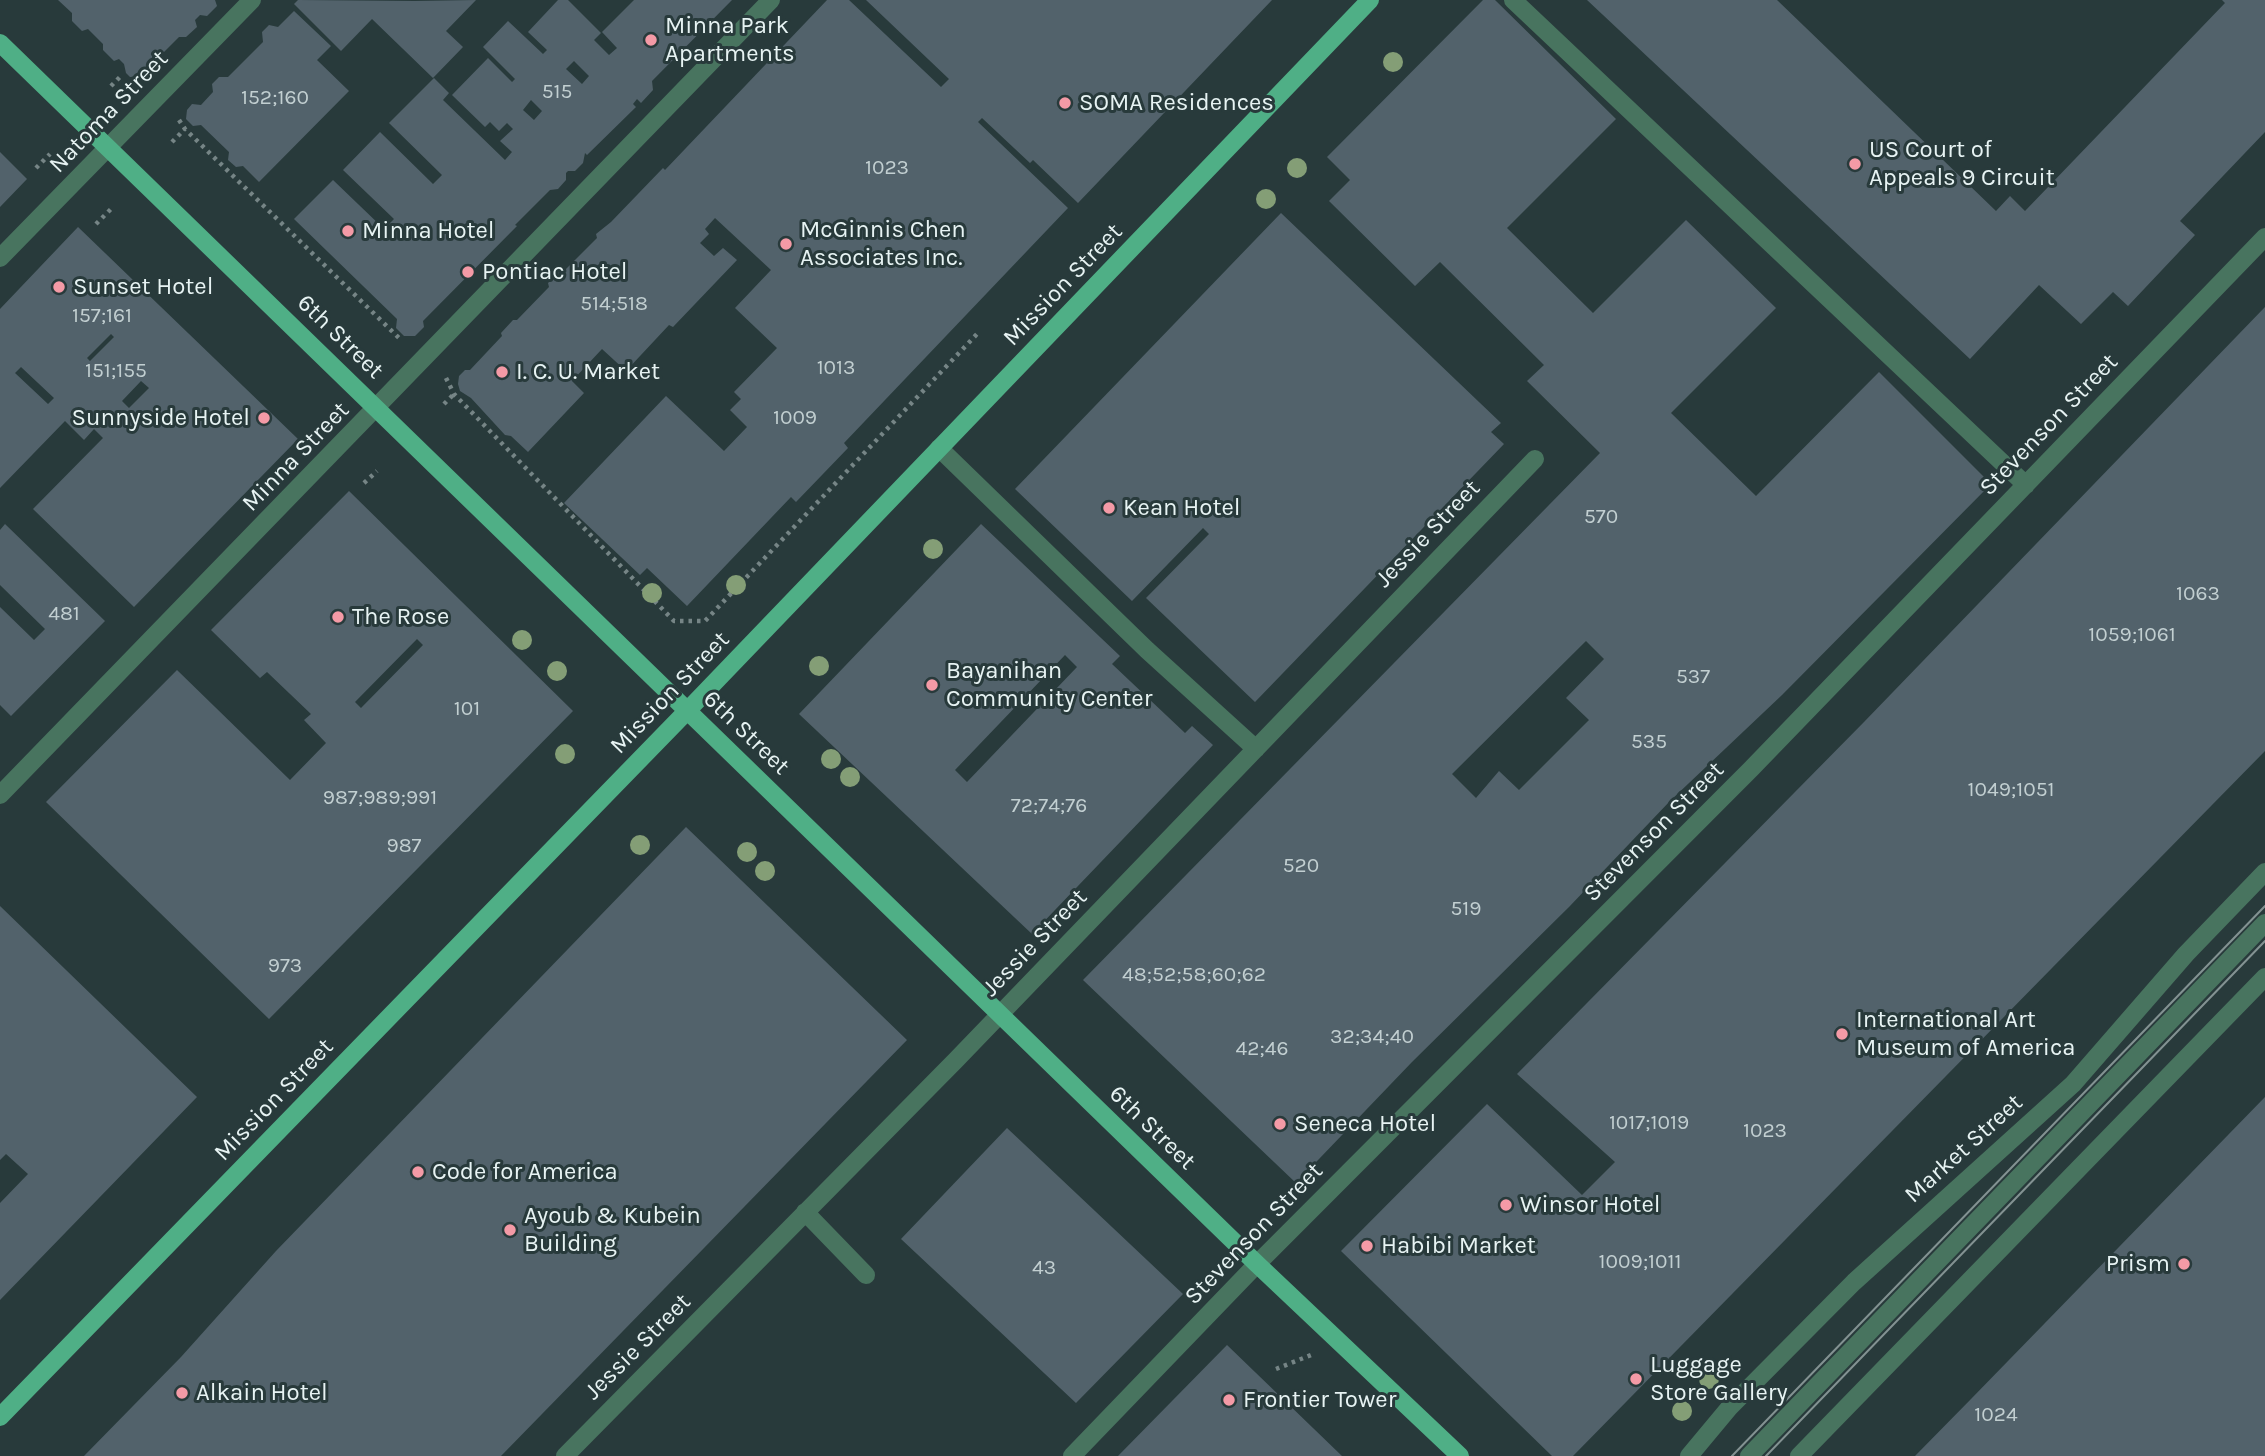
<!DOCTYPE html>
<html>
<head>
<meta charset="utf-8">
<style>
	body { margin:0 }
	canvas { display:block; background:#283a3b }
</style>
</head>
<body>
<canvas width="2265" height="1456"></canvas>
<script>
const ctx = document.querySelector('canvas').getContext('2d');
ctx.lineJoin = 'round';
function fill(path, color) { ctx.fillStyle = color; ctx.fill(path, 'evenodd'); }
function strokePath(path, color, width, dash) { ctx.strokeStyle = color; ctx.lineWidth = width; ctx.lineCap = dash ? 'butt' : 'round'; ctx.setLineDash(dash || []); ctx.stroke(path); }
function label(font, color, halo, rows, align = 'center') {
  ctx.font = font + ' Karla,sans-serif'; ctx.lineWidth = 6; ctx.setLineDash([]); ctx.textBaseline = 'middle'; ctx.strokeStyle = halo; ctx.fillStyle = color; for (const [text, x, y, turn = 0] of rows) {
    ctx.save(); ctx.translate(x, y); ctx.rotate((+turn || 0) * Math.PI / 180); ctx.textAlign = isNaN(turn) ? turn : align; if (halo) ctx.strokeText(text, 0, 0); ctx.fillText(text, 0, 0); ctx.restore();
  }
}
fill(new Path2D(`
	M 58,0 L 215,0 L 217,6 L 207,16 L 200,15 L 195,20 L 197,27 L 186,37 L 179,37 L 153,63 L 154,70 L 149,75 L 130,77 L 126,73 L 124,64 L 119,59 L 114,61 L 103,50 L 103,44 L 88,29 L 82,31 L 72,21 L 72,13 Z
	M 298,0 L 415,1 L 476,0 L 446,31 L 463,47 L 433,78 L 372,19 L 341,51 L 294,4 Z
	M 558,0 L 568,0 L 601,33 L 594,40 L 609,55 L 617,48 L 602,32 L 634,0 L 732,0 L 652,81 L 653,90 L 641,103 L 637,99 L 633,104 L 636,107 L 587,155 L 585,153 L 583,163 L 575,171 L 568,171 L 566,173 L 566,180 L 558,189 L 550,190 L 515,225 L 517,226 L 423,321 L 424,327 L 415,336 L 404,336 L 396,328 L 397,319 L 294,219 L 333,180 L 384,229 L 394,219 L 343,170 L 380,132 L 433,184 L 442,175 L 389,123 L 434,78 L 449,93 L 443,100 L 505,160 L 512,152 L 500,141 L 513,129 L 507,123 L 499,131 L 490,122 L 485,127 L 452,95 L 488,58 L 512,82 L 515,79 L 483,47 L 508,21 L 543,54 L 547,50 L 528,32 ZM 574,61 L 589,76 L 582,84 L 566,69 ZM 531,100 L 542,111 L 534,120 L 523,110 Z
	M 827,0 L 849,0 L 941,87 L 949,79 L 866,0 L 1272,0 L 1078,203 L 1033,160 L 1030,163 L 982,118 L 978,122 L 1068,208 L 844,443 L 848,448 L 796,502 L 791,497 L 687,606 L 647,568 L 640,575 L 564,503 L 666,396 L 724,451 L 747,427 L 730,410 L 741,399 L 734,392 L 777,348 L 735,308 L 771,270 L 715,218 L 705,229 L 709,234 L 700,243 L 714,256 L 723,248 L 737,260 L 673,327 L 669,325 L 626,371 L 602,349 L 572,381 L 584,393 L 528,452 L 511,436 L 505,435 L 471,398 L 460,391 L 458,384 L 459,376 L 465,370 L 470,370 L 502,336 L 501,333 L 513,320 L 517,320 L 549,287 L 548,283 L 560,271 L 565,270 L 597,238 L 596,234 L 611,222 L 663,168 L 665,170 Z
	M 1483,0 L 1495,0 L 1616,119 L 1507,228 L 1593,313 L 1686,220 L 1776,308 L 1671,413 L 1756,496 L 1879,372 L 1991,484 L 1782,695 L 1670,801 L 1569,907 L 1412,1062 L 1296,1183 L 1083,980 L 1600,453 L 1527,381 L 1544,365 L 1440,262 L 1415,286 L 1329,201 L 1350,180 L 1327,157 ZM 1586,641 L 1604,659 L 1566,698 L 1589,720 L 1519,790 L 1499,771 L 1476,798 L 1452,774 Z
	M 1587,0 L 1777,0 L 1996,211 L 2010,196 L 2025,211 L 2225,3 L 2222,0 L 2265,0 L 2265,132 L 2180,221 L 2195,235 L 2128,306 L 2113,292 L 2081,324 L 2039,285 L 1970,359 Z
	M 294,11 L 331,46 L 317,60 L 349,91 L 259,182 L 243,166 L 236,167 L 228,160 L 229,152 L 201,125 L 193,126 L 186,119 L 187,110 L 192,104 L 201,105 L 213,92 L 212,84 L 219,77 L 228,77 L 263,42 L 262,32 L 269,25 L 278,27 Z
	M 0,152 L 27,179 L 0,207 Z
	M 1281,213 L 1501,423 L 1491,432 L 1504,444 L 1255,702 L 1146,598 L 1209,534 L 1203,528 L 1132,601 L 1015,489 Z
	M 78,227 L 298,439 L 134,607 L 33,509 L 103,438 L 94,429 L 84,440 L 65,421 L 0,488 L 0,309 ZM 111,334 L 114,337 L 90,361 L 87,358 ZM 21,367 L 54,398 L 48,404 L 15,373 ZM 141,381 L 149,388 L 129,408 L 122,401 Z
	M 2265,307 L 2265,751 L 1573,1456 L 1552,1456 L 1341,1251 L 1487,1104 L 1582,1195 L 1615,1162 L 1517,1074 L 1864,722 Z
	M 349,491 L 573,711 L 269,1019 L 46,802 L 177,670 L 290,780 L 326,743 L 304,720 L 311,714 L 267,672 L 260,678 L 211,630 ZM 417,639 L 423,645 L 361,708 L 355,702 Z
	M 5,524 L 105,621 L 11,716 L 0,705 L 0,607 L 34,640 L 45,629 L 0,585 L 0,530 Z
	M 981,524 L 1120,656 L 1112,664 L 1185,733 L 1192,726 L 1213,745 L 1032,934 L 799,714 ZM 1065,655 L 1077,667 L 967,782 L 955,770 Z
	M 686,827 L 907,1040 L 501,1456 L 84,1456 L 181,1357 L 276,1251 Z
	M 0,906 L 197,1097 L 0,1300 L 0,1203 L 28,1174 L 6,1154 L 0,1160 Z
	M 2265,1097 L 2265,1456 L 1915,1456 L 1971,1399 Z
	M 1007,1128 L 1183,1294 L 1076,1403 L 901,1239 Z
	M 1227,1345 L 1342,1456 L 1118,1456 Z`), '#52626b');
strokePath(new Path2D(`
	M 111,86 L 120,77
	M 179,120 L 185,129 L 399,338
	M 172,142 L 185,129
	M 36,168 L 50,154
	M 96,224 L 111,209
	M 446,378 L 454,394 L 674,621 L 705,621 L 977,334
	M 444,404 L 453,395
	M 364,483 L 377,471
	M 1276,1369 L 1311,1355`), '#768586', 4.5, [3.5, 5]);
strokePath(new Path2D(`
	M 1513,0 L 2026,485
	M 0,258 L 252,0
	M 939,448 L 1147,650 L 1256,749
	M 0,795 L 771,0
	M 805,1212 L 866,1275
	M 565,1456 L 955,1061 L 1535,459
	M 1072,1456 L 1257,1264 L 1751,769 L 2265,237
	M 1689,1456 L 1729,1408 L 1854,1282 L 2073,1084 L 2186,954 L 2265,872
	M 1749,1456 L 2265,923
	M 1799,1456 L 2265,977`), '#48745f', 18);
strokePath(new Path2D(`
	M 0,43 L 1257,1264 L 1460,1456
	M 0,1417 L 688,710 L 1370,0`), '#4faf86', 18);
strokePath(new Path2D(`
	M 1732,1456 L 2265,906
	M 1766,1456 L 2265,941`), '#839292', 2);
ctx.fillStyle = '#849e76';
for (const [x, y] of [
	[1393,62],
	[1297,168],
	[1266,199],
	[933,549],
	[736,585],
	[652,593],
	[522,640],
	[819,666],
	[557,671],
	[565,754],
	[831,759],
	[850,777],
	[640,845],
	[747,852],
	[765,871],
	[1709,1379],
	[1682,1411]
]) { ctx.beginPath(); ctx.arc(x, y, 10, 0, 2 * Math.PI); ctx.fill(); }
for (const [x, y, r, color] of [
	[651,40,7,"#f49aa6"],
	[1065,103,7,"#f49aa6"],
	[1855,164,7,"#f49aa6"],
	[348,231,7,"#f49aa6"],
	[786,244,7,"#f49aa6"],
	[468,272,7,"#f49aa6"],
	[59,287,7,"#f49aa6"],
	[502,372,7,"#f49aa6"],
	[264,418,7,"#f49aa6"],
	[1109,508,7,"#f49aa6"],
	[338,617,7,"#f49aa6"],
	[932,685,7,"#f49aa6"],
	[1842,1034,7,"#f49aa6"],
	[1280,1124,7,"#f49aa6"],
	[418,1172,7,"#f49aa6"],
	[1506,1205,7,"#f49aa6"],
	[510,1230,7,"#f49aa6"],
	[1367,1246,7,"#f49aa6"],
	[2184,1264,7,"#f49aa6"],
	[1636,1379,7,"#f49aa6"],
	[182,1393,7,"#f49aa6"],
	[1229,1400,7,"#f49aa6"]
]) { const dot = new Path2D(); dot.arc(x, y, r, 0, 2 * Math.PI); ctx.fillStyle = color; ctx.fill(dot); strokePath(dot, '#283a3b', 2.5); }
label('21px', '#c2cfd1', null, [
	["515",557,92],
	["152;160",275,98],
	["1023",887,168],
	["514;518",614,304],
	["157;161",102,316],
	["1013",836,368],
	["151;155",116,371],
	["1009",795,418],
	["570",1601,517],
	["1063",2198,594],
	["481",64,614],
	["1059;1061",2132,635],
	["537",1693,677],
	["101",467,709],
	["535",1649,742],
	["1049;1051",2011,790],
	["987;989;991",380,798],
	["72;74;76",1049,806],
	["987",404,846],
	["520",1301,866],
	["519",1466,909],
	["973",285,966],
	["48;52;58;60;62",1194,975],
	["32;34;40",1372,1037],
	["42;46",1262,1049],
	["1017;1019",1649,1123],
	["1023",1765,1131],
	["1009;1011",1640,1262],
	["43",1044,1268],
	["1024",1996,1415]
]);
label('24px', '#e7f3f3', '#283a3b', [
	["Minna Park",665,26],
	["Apartments",665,54],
	["SOMA Residences",1079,103],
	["US Court of",1869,150],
	["Appeals 9 Circuit",1869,178],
	["McGinnis Chen",800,230],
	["Associates Inc.",800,258],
	["Minna Hotel",362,231],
	["Pontiac Hotel",482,272],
	["Sunset Hotel",73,287],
	["I. C. U. Market",516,372],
	["Sunnyside Hotel",250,418,"right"],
	["Kean Hotel",1123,508],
	["The Rose",352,617],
	["Bayanihan",946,671],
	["Community Center",946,699],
	["International Art",1856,1020],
	["Museum of America",1856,1048],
	["Seneca Hotel",1294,1124],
	["Code for America",432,1172],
	["Winsor Hotel",1520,1205],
	["Ayoub & Kubein",524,1216],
	["Building",524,1244],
	["Habibi Market",1381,1246],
	["Prism",2170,1264,"right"],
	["Luggage",1650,1365],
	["Store Gallery",1650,1393],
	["Alkain Hotel",196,1393],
	["Frontier Tower",1243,1400]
], 'left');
label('24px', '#e7f3f3', '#283a3b', [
	["Natoma Street",109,112,-46],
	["Mission Street",1063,285,-46],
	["6th Street",340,337,44],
	["Stevenson Street",2049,425,-46],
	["Minna Street",296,457,-46],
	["Jessie Street",1428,534,-46],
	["Mission Street",670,693,-46],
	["6th Street",746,733,44],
	["Stevenson Street",1654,832,-45],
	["Jessie Street",1035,943,-46],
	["Mission Street",274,1100,-46],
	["6th Street",1152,1128,44],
	["Market Street",1964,1149,-42],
	["Stevenson Street",1254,1234,-46],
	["Jessie Street",638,1347,-45]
]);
</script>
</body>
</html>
